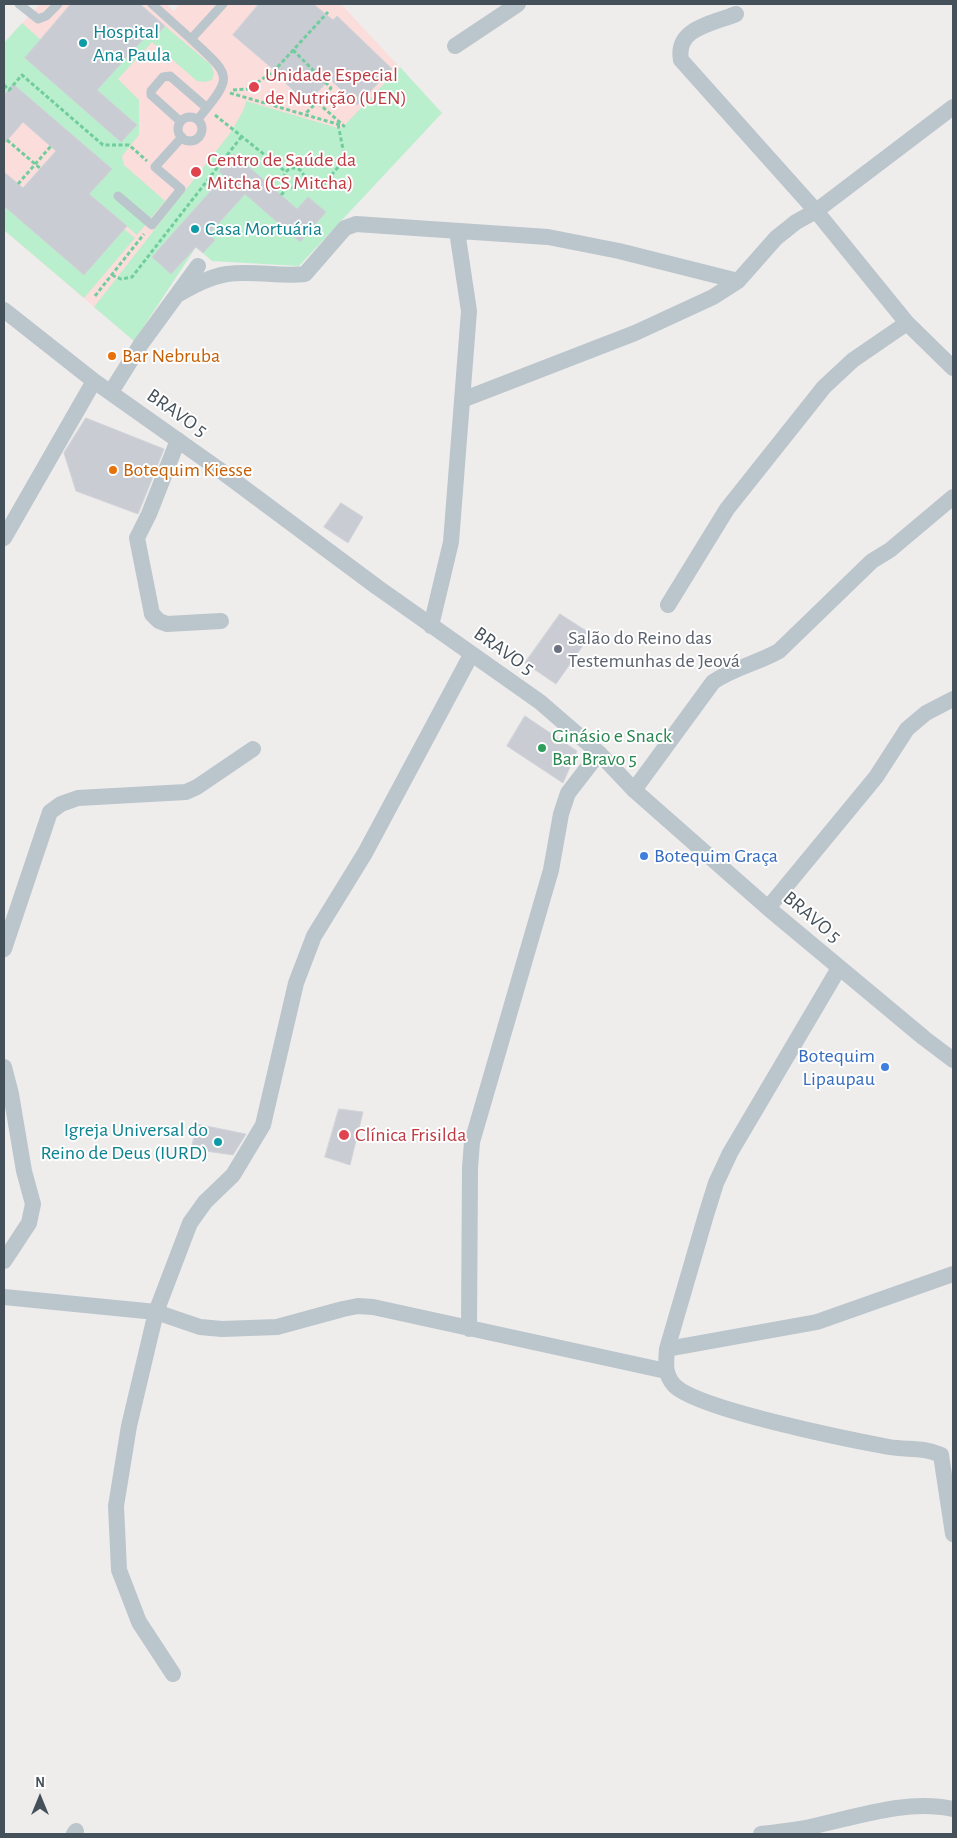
<!DOCTYPE html>
<html>
<head>
<meta charset="utf-8">
<style>
	body { margin:0 }
	#map { position:relative; width:957px; height:1838px; overflow:hidden; background:#efecec; font-family:"Alegreya Sans",sans-serif }
	canvas { display:block }
	.frame { position:absolute; inset:0; border:5px solid #45515a; pointer-events:none }
	.north { position:absolute; left:15px; top:1773px; width:50px; height:50px; -webkit-text-stroke:4px #fff; paint-order:stroke; rotate:0deg; font-size:14px; font-weight:700; line-height:20px; text-align:center; color:#45515a }
	.north::after { content:''; display:block; margin:auto; width:18px; height:22px; background:#45515a; clip-path:polygon(50% 0,100% 100%,50% 72%,0 100%) }
</style>
</head>
<body>
<div id="map">
<canvas width="957" height="1838"></canvas>
<div class="frame"></div>
<div class="north">N</div>
</div>
<script>
const ctx = document.querySelector('canvas').getContext('2d');
ctx.lineJoin = 'round';
function fill(path, color) { ctx.fillStyle = color; ctx.fill(path, 'evenodd'); }
function strokePath(path, color, width, dash) { ctx.strokeStyle = color; ctx.lineWidth = width; ctx.lineCap = dash ? 'butt' : 'round'; ctx.setLineDash(dash || []); ctx.stroke(path); }
function label(font, color, halo, rows, align = 'center') {
  ctx.font = font + ' "Alegreya Sans",sans-serif'; ctx.lineWidth = 4; ctx.setLineDash([]); ctx.textBaseline = 'middle'; ctx.strokeStyle = halo; ctx.fillStyle = color; for (const [text, x, y, turn = 0] of rows) {
    ctx.save(); ctx.translate(x, y); ctx.rotate((+turn || 0) * Math.PI / 180); ctx.textAlign = isNaN(turn) ? turn : align; if (halo) ctx.strokeText(text, 0, 0); ctx.fillText(text, 0, 0); ctx.restore();
  }
}
fill(new Path2D(`
	M 40,4 L 166,4 L 174,11 L 180,4 L 341,4 L 442,113 L 212,261 L 196,247 L 134,341 L 4,230 L 4,43 Z`), '#fbdddb');
fill(new Path2D(`
	M 22,23 L 41,40 L 127,56 L 148,34 L 153,39 L 165,26 L 211,65 L 214,73 L 212,80 L 205,82 L 197,81 L 152,42 L 118,79 L 139,100 L 139,135 L 122,156 L 124,165 L 165,201 L 137,235 L 89,194 L 111,168 L 14,85 L 4,96 L 4,43 Z
	M 400,67 L 442,113 L 299,266 L 212,261 L 196,247 L 134,341 L 94,307 L 231,132 L 244,109 L 246,101 L 341,129 Z
	M 4,206 L 84,275 L 124,229 L 135,238 L 84,298 L 4,230 Z`), '#b9efcc');
const building = new Path2D(`
	M 71,4 L 140,4 L 165,26 L 153,39 L 148,34 L 97,90 L 137,125 L 121,142 L 25,58 Z
	M 259,4 L 313,4 L 333,20 L 337,16 L 392,69 L 357,105 L 330,79 L 307,103 L 279,77 L 280,75 L 233,35 Z
	M 13,84 L 112,169 L 89,194 L 127,226 L 84,275 L 4,206 L 4,172 L 23,188 L 56,151 L 23,122 L 4,144 L 4,96 Z
	M 234,154 L 297,209 L 308,197 L 326,212 L 300,242 L 245,194 L 209,234 L 215,240 L 203,253 L 196,247 L 171,274 L 152,257 L 224,176 L 219,171 Z
	M 86,418 L 164,449 L 138,514 L 76,491 L 64,453 Z
	M 341,503 L 363,517 L 348,543 L 324,527 Z
	M 560,614 L 591,634 L 556,684 L 525,663 Z
	M 525,716 L 577,751 L 563,783 L 507,746 Z
	M 339,1109 L 363,1112 L 350,1165 L 325,1157 Z
	M 196,1124 L 246,1134 L 233,1155 L 192,1149 Z`);
fill(building, '#c9ccd2');
strokePath(building, '#d0d3d8', 1);
strokePath(new Path2D(`
	M 293,50 L 331,88 L 305,114
	M 4,85 L 9,90 L 22,75 L 103,145 L 129,145 L 147,161
	M 233,90 L 248,89 L 274,71 L 328,12
	M 230,93 L 344,126 L 317,102
	M 215,115 L 286,172
	M 7,140 L 41,169
	M284 178a10 10 0 1 1 20 0a10 10 0 1 1-20 0Z
	M 18,184 L 51,146
	M 323,185 L 345,159 L 338,124
	M 281,195 L 289,187
	M 112,275 L 121,279 L 132,277 L 242,136
	M 95,296 L 144,234`), '#71cd9d', 3, [4, 2.5]);
strokePath(new Path2D(`
	M 19,4 L 38,19 L 46,16 L 58,4
	M 152,4 L 191,39
	M178 129a12 12 0 1 1 24 0a12 12 0 1 1-24 0Z
	M 198,119 C 234,75 232,77 191,39 L 223,4
	M 180,121 L 151,95 L 151,91 L 163,77 L 170,76 L 207,108
	M 118,196 L 152,225 L 181,189 L 155,167 L 182,137`), '#bac5cc', 9);
strokePath(new Path2D(`
	M 736,14 C 712,24 675,28 681,60 L 816,211 L 907,323 L 953,368
	M 455,46 L 518,4
	M 177,295 C 193,286 209,277 227,274 C 253,270 280,277 305,274 L 345,228 L 356,224 L 548,237 L 619,251 L 738,281
	M 4,310 L 94,381 L 217,468 L 377,587 L 540,702 L 599,753 L 634,790 L 768,908 L 924,1038 L 953,1060
	M 111,392 L 141,344 L 198,266
	M 462,400 L 635,333 L 713,297 L 738,281 L 776,238 L 796,222 L 816,211 L 953,107
	M 178,440 L 149,514 L 137,538 L 152,614 L 159,621 L 167,624 L 221,621
	M 4,538 L 94,381
	M 668,605 L 727,509 L 824,387 L 853,360 L 907,323
	M 431,626 L 451,542 L 469,311 L 457,231
	M 634,790 L 713,682 C 733,668 758,663 779,651 L 872,561 L 890,550 L 953,497
	M 768,908 L 876,777 L 907,729 L 926,713 L 953,699
	M 4,949 L 50,812 L 61,804 L 78,798 L 186,792 L 197,787 L 253,749
	M 839,968 L 730,1153 L 716,1183 L 706,1215 L 667,1349 C 666,1363 664,1374 674,1385 C 696,1409 851,1440 889,1447 C 907,1450 925,1447 941,1455 L 953,1534
	M 4,1067 L 11,1094 L 24,1171 L 33,1204 L 29,1223 L 4,1261
	M 4,1297 L 156,1312 L 200,1327 L 222,1329 L 277,1327 L 343,1309 L 358,1306 L 373,1307 L 666,1371
	M 469,1329 L 470,1168 L 472,1142 L 551,870 L 561,814 L 568,793 L 599,753
	M 667,1349 L 817,1322 L 953,1274
	M 173,1674 L 139,1622 L 119,1570 L 116,1506 L 129,1426 L 156,1312 L 190,1223 L 205,1202 L 233,1175 L 263,1125 L 296,983 L 314,936 L 365,853 L 471,655
	M 74,1834 L 76,1831
	M 761,1834 C 777,1832 794,1830 810,1827 C 857,1817 906,1799 953,1809`), '#bac5cc', 16);
for (const [x, y, r, color] of [
	[83,43,5,"#0f9aa8"],
	[254,87,6,"#e0444e"],
	[196,172,6,"#e0444e"],
	[195,229,5,"#0f9aa8"],
	[112,356,5,"#e8710a"],
	[113,470,5,"#e8710a"],
	[558,649,5,"#6b7280"],
	[542,748,5,"#2e9e5b"],
	[644,856,5,"#3f7fe0"],
	[885,1067,5,"#3f7fe0"],
	[344,1135,6,"#e0444e"],
	[218,1142,5,"#0f9aa8"]
]) { const dot = new Path2D(); dot.arc(x, y, r, 0, 2 * Math.PI); ctx.fillStyle = color; ctx.fill(dot); strokePath(dot, '#fff', 2); }
label('20px', '#0d838f', '#fff', [
	["Hospital",93,32],
	["Ana Paula",93,55],
	["Casa Mortuária",205,229],
	["Igreja Universal do",208,1130,"right"],
	["Reino de Deus (IURD)",208,1153,"right"]
], 'left');
label('20px', '#be3a42', '#fff', [
	["Unidade Especial",265,75],
	["de Nutrição (UEN)",265,98],
	["Centro de Saúde da",207,160],
	["Mitcha (CS Mitcha)",207,183],
	["Clínica Frisilda",355,1135]
], 'left');
label('20px', '#c56008', '#fff', [
	["Bar Nebruba",122,356],
	["Botequim Kiesse",123,470]
], 'left');
label('20px', '#45515a', '#fff', [
	["BRAVO 5",177,413,35],
	["BRAVO 5",504,651,35],
	["BRAVO 5",812,917,40]
]);
label('20px', '#5b616d', '#fff', [
	["Salão do Reino das",568,638],
	["Testemunhas de Jeová",568,661]
], 'left');
label('20px', '#27864d', '#fff', [
	["Ginásio e Snack",552,736],
	["Bar Bravo 5",552,759]
], 'left');
label('20px', '#366cbe', '#fff', [
	["Botequim Graça",654,856],
	["Botequim",875,1056,"right"],
	["Lipaupau",875,1079,"right"]
], 'left');
</script>
</body>
</html>
